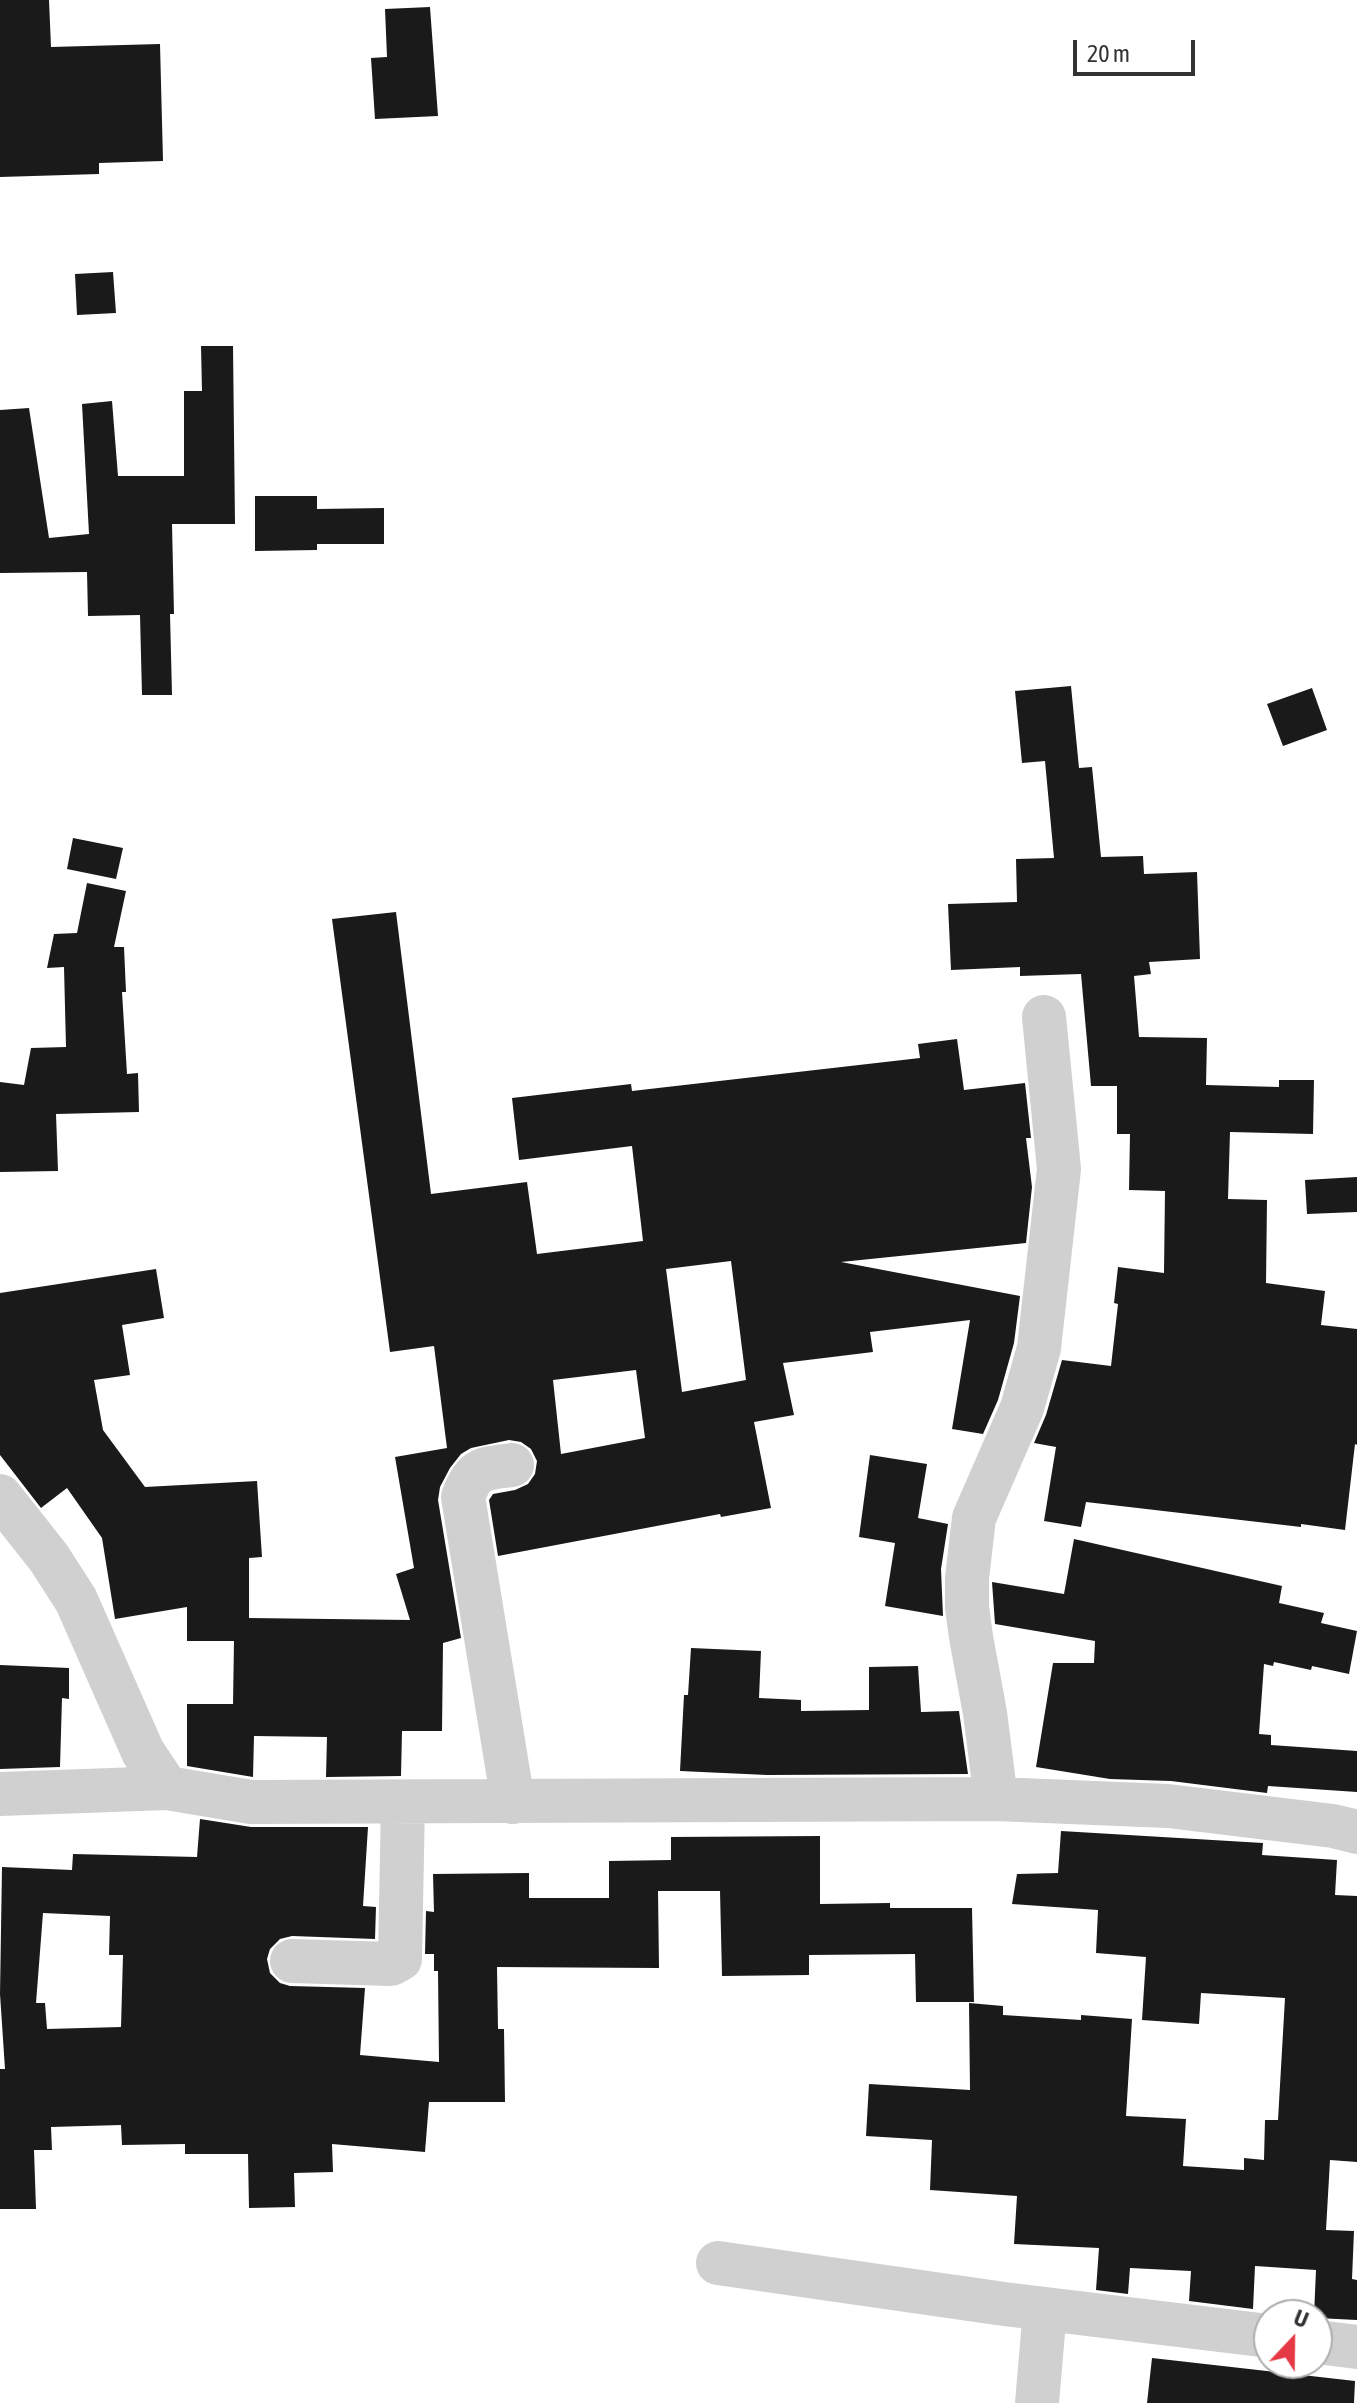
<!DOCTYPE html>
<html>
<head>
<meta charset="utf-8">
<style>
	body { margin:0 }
	#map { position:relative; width:1357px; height:2403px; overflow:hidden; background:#fff; font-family:"Asap Condensed",sans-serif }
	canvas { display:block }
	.north { position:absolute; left:1253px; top:2299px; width:80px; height:80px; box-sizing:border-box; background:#fff; border:2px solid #adadad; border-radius:50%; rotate:22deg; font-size:22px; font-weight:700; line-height:32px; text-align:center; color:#333 }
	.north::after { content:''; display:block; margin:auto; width:28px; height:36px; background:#e63946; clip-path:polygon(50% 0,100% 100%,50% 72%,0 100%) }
	.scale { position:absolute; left:1073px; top:40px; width:122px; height:36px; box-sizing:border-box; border:4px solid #333; border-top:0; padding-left:10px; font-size:24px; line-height:28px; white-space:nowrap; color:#333; -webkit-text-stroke:6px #fff; paint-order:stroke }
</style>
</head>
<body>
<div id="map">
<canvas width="1357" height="2403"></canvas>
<div class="north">U</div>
<div class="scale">20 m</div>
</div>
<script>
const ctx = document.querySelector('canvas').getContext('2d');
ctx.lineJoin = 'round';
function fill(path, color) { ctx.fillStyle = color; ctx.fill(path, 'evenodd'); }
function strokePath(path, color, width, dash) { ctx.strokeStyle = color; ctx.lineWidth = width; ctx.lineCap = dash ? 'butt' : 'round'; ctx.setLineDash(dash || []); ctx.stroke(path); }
fill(new Path2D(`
	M 0,0 L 49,0 L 51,47 L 160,44 L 163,161 L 99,163 L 99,174 L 0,177 Z
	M 430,7 L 438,116 L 375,119 L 371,58 L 387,57 L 385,9 Z
	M 113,272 L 116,313 L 77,315 L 75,274 Z
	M 201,346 L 233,346 L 235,524 L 172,524 L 174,614 L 170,614 L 172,695 L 142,695 L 140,615 L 88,616 L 87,572 L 0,573 L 0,410 L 29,408 L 49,538 L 89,534 L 82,404 L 112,401 L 118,476 L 184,476 L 184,391 L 202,391 Z
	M 255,496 L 317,496 L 317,509 L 384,508 L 384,544 L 317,544 L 317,550 L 255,551 Z
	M 1071,686 L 1079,768 L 1092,767 L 1101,857 L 1143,856 L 1144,874 L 1197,872 L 1200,959 L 1149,962 L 1151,974 L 1134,976 L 1139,1037 L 1207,1038 L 1206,1085 L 1279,1087 L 1279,1080 L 1314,1080 L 1313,1134 L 1230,1132 L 1228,1199 L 1267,1200 L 1266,1283 L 1325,1291 L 1321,1325 L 1357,1329 L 1357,1445 L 1355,1444 L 1345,1530 L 1301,1524 L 1301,1527 L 1086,1502 L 1081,1527 L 1044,1521 L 1056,1447 L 1034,1443 L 1046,1415 L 1062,1360 L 1111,1366 L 1118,1304 L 1114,1303 L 1118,1267 L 1164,1273 L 1165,1191 L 1129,1190 L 1130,1134 L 1117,1134 L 1117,1086 L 1091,1086 L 1081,974 L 1020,976 L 1020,967 L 951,970 L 948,904 L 1017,902 L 1016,859 L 1054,858 L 1045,761 L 1022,763 L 1015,691 Z
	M 1312,688 L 1327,730 L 1283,746 L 1267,704 Z
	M 73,838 L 123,848 L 116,879 L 67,869 Z
	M 87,883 L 126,891 L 114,947 L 124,947 L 126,992 L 122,992 L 127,1074 L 138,1073 L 139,1112 L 56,1114 L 58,1171 L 0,1172 L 0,1082 L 24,1085 L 31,1048 L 66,1047 L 64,967 L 47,968 L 54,934 L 77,933 Z
	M 396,912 L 431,1194 L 527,1182 L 537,1254 L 643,1241 L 632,1146 L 519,1160 L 512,1098 L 631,1084 L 632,1091 L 920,1058 L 918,1044 L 957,1039 L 964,1090 L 1025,1083 L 1031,1138 L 1026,1138 L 1032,1187 L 1026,1243 L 841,1262 L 1020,1296 L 1014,1343 L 998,1400 L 983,1434 L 952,1429 L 970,1320 L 870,1332 L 873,1352 L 783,1363 L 794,1415 L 754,1422 L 771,1508 L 721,1517 L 720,1514 L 498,1556 L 489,1500 L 493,1494 L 515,1490 L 528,1484 L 535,1474 L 537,1461 L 531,1449 L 521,1442 L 509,1440 L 471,1448 L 461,1454 L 450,1468 L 440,1487 L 438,1500 L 461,1638 L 443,1643 L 442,1731 L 402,1731 L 401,1776 L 326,1777 L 327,1737 L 254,1736 L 253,1777 L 187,1766 L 187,1704 L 233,1704 L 234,1641 L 187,1641 L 187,1607 L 115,1619 L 102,1538 L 67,1488 L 41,1508 L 0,1455 L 0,1293 L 156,1269 L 164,1318 L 122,1325 L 130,1375 L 94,1380 L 103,1430 L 145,1487 L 257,1481 L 262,1557 L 249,1558 L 249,1618 L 410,1620 L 396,1574 L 414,1568 L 395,1457 L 447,1448 L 434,1346 L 390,1352 L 332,919 ZM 731,1261 L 746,1380 L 682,1392 L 666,1269 ZM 636,1370 L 645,1438 L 561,1454 L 553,1380 Z
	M 1357,1177 L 1357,1212 L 1307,1214 L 1305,1180 Z
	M 870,1455 L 927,1464 L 918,1518 L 948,1524 L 941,1569 L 943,1616 L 885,1606 L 895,1543 L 859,1537 Z
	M 1074,1539 L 1282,1586 L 1279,1603 L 1324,1613 L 1321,1623 L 1357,1631 L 1349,1674 L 1312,1666 L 1311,1670 L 1274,1662 L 1273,1666 L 1264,1664 L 1259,1734 L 1271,1735 L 1271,1745 L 1357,1751 L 1357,1792 L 1268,1786 L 1267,1793 L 1171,1781 L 1110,1779 L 1036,1767 L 1053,1663 L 1094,1663 L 1095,1641 L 995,1624 L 992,1582 L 1064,1594 Z
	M 691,1648 L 761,1651 L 759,1698 L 801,1700 L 801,1711 L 869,1710 L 869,1667 L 918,1666 L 921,1712 L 959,1711 L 968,1774 L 767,1775 L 680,1771 L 684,1695 L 688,1695 Z
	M 0,1665 L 69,1668 L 69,1699 L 62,1698 L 60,1767 L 0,1769 Z
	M 200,1819 L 251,1827 L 368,1827 L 363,1906 L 376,1907 L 375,1939 L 292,1936 L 280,1939 L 270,1949 L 267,1959 L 270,1973 L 280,1983 L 290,1986 L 365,1988 L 360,2055 L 439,2062 L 438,1971 L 434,1971 L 434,1954 L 425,1954 L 426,1911 L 434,1912 L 433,1874 L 529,1873 L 529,1898 L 609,1898 L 609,1861 L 671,1860 L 671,1837 L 820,1836 L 820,1904 L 890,1903 L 890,1908 L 972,1908 L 974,2002 L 916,2002 L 915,1954 L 809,1955 L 809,1975 L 722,1976 L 720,1891 L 658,1891 L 659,1968 L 497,1967 L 498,2029 L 504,2029 L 505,2102 L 429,2102 L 425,2152 L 332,2144 L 333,2172 L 294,2173 L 295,2207 L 249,2208 L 248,2154 L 185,2154 L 185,2144 L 122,2145 L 121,2125 L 51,2127 L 52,2150 L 34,2150 L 36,2209 L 0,2209 L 0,2069 L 5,2069 L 0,1994 L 2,1867 L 72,1870 L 73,1854 L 197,1857 ZM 43,1913 L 110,1916 L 109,1955 L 123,1955 L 121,2027 L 47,2029 L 45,2003 L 36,2003 Z
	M 1061,1831 L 1263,1843 L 1262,1855 L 1337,1860 L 1335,1895 L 1357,1896 L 1357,2162 L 1330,2160 L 1326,2230 L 1354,2231 L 1352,2279 L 1357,2280 L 1357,2320 L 1317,2318 L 1314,2315 L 1316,2270 L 1255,2266 L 1253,2309 L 1189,2301 L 1191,2271 L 1130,2268 L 1128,2294 L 1096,2290 L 1099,2248 L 1014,2244 L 1017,2196 L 930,2190 L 932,2140 L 866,2136 L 869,2084 L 970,2090 L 969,2003 L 1003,2006 L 1003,2015 L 1081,2020 L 1081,2015 L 1132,2019 L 1126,2116 L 1186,2119 L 1183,2166 L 1244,2170 L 1244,2158 L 1264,2160 L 1265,2120 L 1278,2120 L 1285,1998 L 1201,1993 L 1199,2024 L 1142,2020 L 1146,1957 L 1096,1953 L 1098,1910 L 1012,1904 L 1017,1874 L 1058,1873 Z
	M 1152,2358 L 1355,2381 L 1354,2403 L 1147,2403 Z`), '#1a1a1a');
strokePath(new Path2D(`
	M 512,1465 C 483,1469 474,1467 463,1497 L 513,1802
	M 0,1496 L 49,1558 L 76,1600 L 143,1752 L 167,1788 L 251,1802 L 996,1799 L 1168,1806 L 1333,1826 L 1357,1832
	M 0,1794 L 167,1788
	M 996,1799 L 985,1713 L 971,1637 L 967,1607 L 967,1578 L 974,1518 L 1022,1408 L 1039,1348 L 1059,1169 L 1044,1017
	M 292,1961 L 391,1964 L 400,1959 L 403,1802
	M 718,2263 L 1004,2304 L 1269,2336
	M 1317,2342 L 1357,2347
	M 1037,2403 L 1045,2309`), '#d0d0d0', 44);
</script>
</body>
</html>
